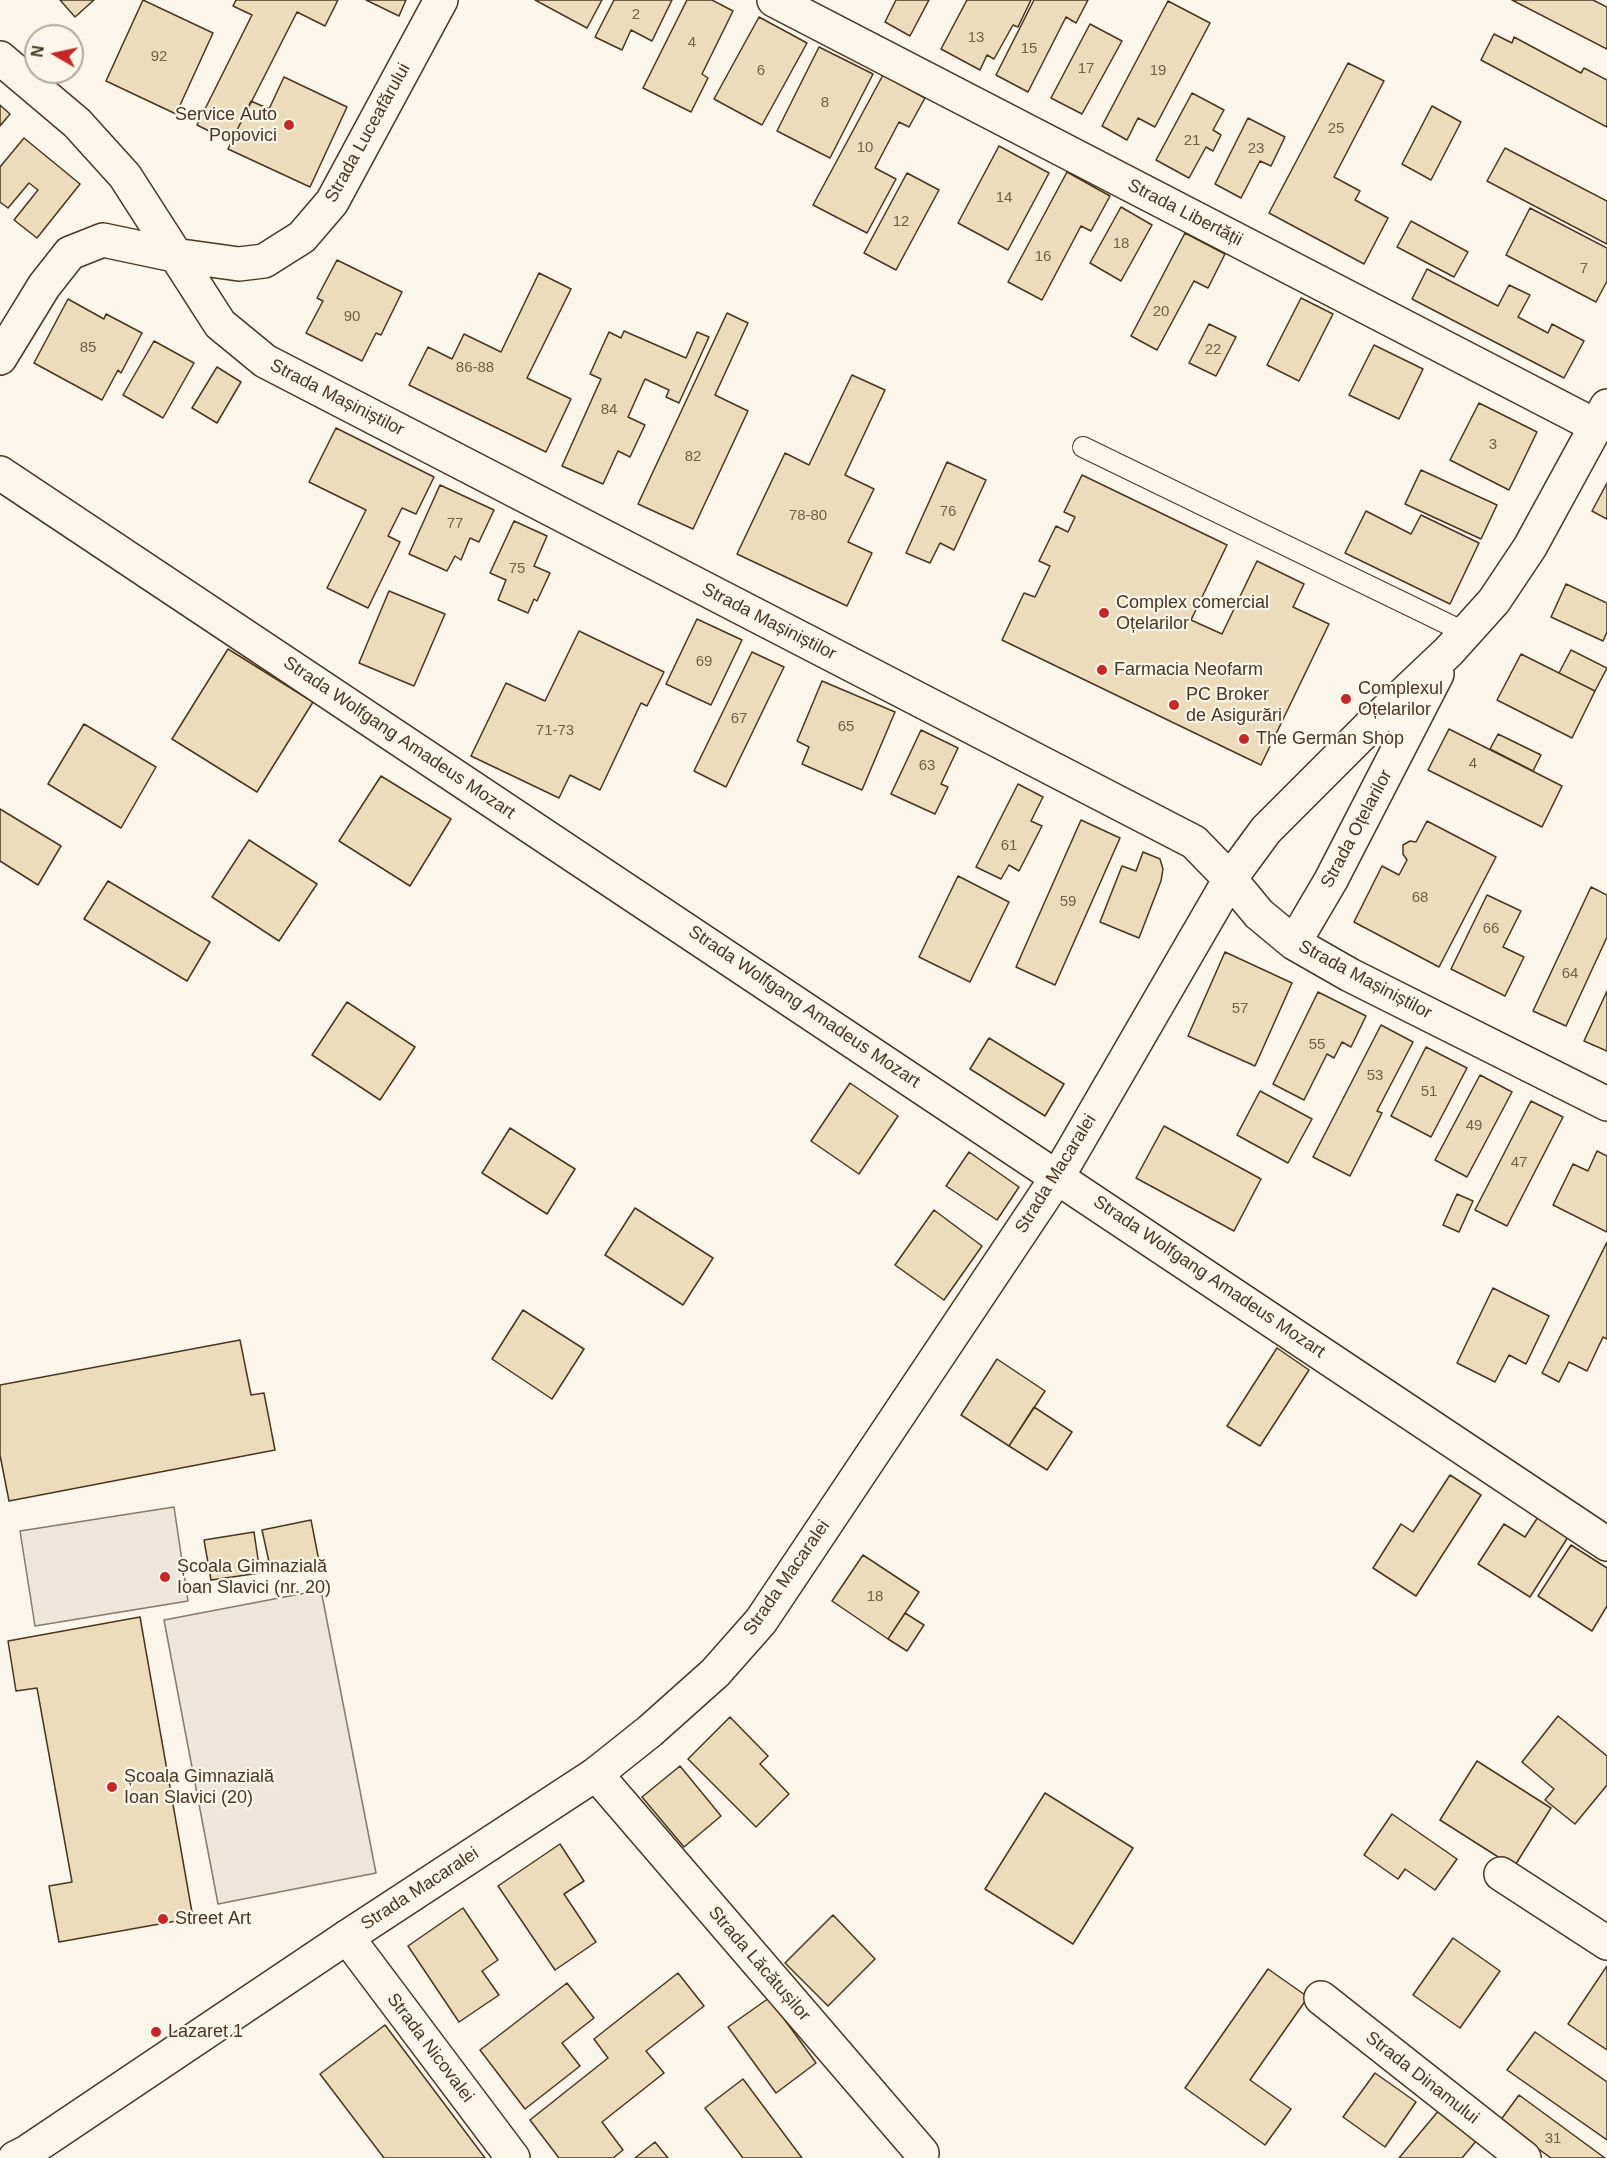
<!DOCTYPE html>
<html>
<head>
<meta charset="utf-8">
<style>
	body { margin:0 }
	#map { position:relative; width:1607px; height:2158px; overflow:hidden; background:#fbf6e9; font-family:Helvetica,sans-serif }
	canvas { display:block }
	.north { position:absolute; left:24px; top:24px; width:60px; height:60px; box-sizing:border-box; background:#fbf6e9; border:2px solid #b4a999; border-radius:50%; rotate:279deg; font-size:16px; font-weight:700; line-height:24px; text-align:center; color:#4a3520 }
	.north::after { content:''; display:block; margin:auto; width:21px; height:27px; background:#c62828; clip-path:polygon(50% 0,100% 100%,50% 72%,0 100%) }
</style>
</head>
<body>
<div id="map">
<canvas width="1607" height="2158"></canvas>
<div class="north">N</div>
</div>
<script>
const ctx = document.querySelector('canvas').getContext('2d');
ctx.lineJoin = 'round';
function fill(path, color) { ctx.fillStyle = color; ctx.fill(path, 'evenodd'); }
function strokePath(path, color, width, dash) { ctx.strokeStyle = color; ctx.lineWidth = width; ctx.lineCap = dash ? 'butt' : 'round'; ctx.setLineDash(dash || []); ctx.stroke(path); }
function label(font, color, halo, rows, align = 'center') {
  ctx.font = font + ' Helvetica,sans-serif'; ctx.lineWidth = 4.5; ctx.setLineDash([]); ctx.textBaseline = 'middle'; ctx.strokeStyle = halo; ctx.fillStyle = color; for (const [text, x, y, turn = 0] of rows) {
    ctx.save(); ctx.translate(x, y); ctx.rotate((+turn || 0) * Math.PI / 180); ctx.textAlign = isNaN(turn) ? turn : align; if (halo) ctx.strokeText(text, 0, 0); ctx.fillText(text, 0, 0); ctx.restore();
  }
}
const green = new Path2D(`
	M 174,1507 L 188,1601 L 35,1626 L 20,1531 Z
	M 321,1590 L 376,1873 L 218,1904 L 164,1620 Z`);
fill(green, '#ede6d9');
strokePath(green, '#887966', 1.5);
const building = new Path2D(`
	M 60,0 L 94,0 L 75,17 Z
	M 143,0 L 213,33 L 176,114 L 106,81 Z
	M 236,0 L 338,0 L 325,26 L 297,12 L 231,142 L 197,125 L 252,15 L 233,6 Z
	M 366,0 L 406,0 L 399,16 Z
	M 535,0 L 602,0 L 587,28 Z
	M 614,0 L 672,0 L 652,41 L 631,30 L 622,50 L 595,37 Z
	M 687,0 L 712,0 L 733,11 L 702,74 L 708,78 L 691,112 L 643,88 Z
	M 896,0 L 929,0 L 910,36 L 885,22 Z
	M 967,0 L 1031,0 L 1018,27 L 1013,25 L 994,59 L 987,55 L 980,70 L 941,49 Z
	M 1034,0 L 1088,0 L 1076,23 L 1066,17 L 1028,92 L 996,75 Z
	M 1512,0 L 1593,0 L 1607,7 L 1607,49 Z
	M 1168,1 L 1210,23 L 1155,127 L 1138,118 L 1127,140 L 1102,126 Z
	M 759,17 L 807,43 L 762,125 L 714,99 Z
	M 1090,24 L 1122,41 L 1082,114 L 1051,98 Z
	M 1494,34 L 1512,43 L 1514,37 L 1581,73 L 1584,68 L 1607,80 L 1607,127 L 1481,60 Z
	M 819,47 L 873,74 L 830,158 L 777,131 Z
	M 1348,63 L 1384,81 L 1334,177 L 1360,191 L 1355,200 L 1388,218 L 1364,264 L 1269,213 Z
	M 883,75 L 925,98 L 909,127 L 899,122 L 875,168 L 896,179 L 867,233 L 813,205 Z
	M 284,77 L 347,107 L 310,187 L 228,149 L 251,101 L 269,109 Z
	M 1192,93 L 1224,110 L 1213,130 L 1221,135 L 1213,151 L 1206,147 L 1189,178 L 1156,160 Z
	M 0,105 L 10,114 L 0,126 Z
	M 1432,106 L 1461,122 L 1431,180 L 1402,164 Z
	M 1248,118 L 1285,137 L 1271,166 L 1260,161 L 1241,198 L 1215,184 Z
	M 24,138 L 80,184 L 37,238 L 14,220 L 38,190 L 29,183 L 8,208 L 0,202 L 0,167 Z
	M 999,146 L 1049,173 L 1008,250 L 958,223 Z
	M 1505,148 L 1607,201 L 1607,244 L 1487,181 Z
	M 1067,172 L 1110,196 L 1091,231 L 1081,226 L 1042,300 L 1008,282 Z
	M 907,173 L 939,190 L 896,270 L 864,253 Z
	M 1121,207 L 1152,225 L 1121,281 L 1090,263 Z
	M 1530,208 L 1607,248 L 1607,281 L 1596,302 L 1506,255 Z
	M 1411,221 L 1468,252 L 1454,277 L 1397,247 Z
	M 1185,233 L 1225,254 L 1208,288 L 1194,281 L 1157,350 L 1131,336 Z
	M 337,260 L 402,292 L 381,335 L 376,333 L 362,361 L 306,333 L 323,301 L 317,298 Z
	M 1427,269 L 1498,306 L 1509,285 L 1530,295 L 1518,317 L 1548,333 L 1552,324 L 1584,341 L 1564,378 L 1412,299 Z
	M 539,273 L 571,289 L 527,378 L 571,399 L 546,452 L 409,385 L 428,347 L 452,359 L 464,334 L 501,352 Z
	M 1301,298 L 1333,314 L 1299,381 L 1267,365 Z
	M 68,299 L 104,319 L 106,314 L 142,333 L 121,373 L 118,370 L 102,400 L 34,363 Z
	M 727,313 L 748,323 L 715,395 L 748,411 L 693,529 L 638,504 Z
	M 1209,324 L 1236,337 L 1216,376 L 1189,363 Z
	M 624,331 L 686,358 L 697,332 L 709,337 L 679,403 L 666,397 L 669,390 L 645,379 L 628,417 L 645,425 L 630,457 L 618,451 L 603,484 L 562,466 L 601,379 L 590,374 L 609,332 L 621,338 Z
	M 154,341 L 194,363 L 163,418 L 123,395 Z
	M 1374,345 L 1423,369 L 1399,419 L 1349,395 Z
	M 217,367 L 241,382 L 217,423 L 192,408 Z
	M 852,375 L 885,390 L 845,475 L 874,489 L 848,542 L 872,553 L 847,606 L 737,554 L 785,453 L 809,465 Z
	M 1479,403 L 1537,432 L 1509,490 L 1450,460 Z
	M 336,428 L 434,477 L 416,514 L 402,508 L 388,536 L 400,542 L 368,608 L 327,588 L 366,510 L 309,482 Z
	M 947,462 L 986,480 L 954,550 L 940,543 L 930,563 L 906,553 Z
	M 1421,470 L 1497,505 L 1481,539 L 1405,504 Z
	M 1082,475 L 1227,545 L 1191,620 L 1222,634 L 1257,561 L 1304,584 L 1293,607 L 1329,624 L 1261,765 L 1002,640 L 1024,593 L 1035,597 L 1050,566 L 1039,561 L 1056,526 L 1068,532 L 1075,517 L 1064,512 Z
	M 1607,483 L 1607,519 L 1592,511 Z
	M 440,485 L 494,510 L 479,542 L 470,538 L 461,560 L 455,556 L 447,571 L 409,554 Z
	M 1366,511 L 1411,534 L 1421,515 L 1479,543 L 1450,604 L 1345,553 Z
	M 514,521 L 547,536 L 534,566 L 550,573 L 537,601 L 534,599 L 528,613 L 498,600 L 506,580 L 490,573 Z
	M 1566,584 L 1607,603 L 1607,632 L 1603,641 L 1551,617 Z
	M 389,591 L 445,614 L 414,686 L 359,663 Z
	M 697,619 L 742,640 L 711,705 L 666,684 Z
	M 579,631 L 664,672 L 647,706 L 641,703 L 600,790 L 570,775 L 559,798 L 471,756 L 506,683 L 545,701 Z
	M 228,649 L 313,702 L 257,792 L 172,739 Z
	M 1571,650 L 1607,668 L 1595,691 L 1559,673 Z
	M 752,652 L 784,667 L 726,787 L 694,771 Z
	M 1521,654 L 1595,691 L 1572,738 L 1497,700 Z
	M 822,681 L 895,712 L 862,790 L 802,764 L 809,747 L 797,741 Z
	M 84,724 L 156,767 L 121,828 L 48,784 Z
	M 1449,729 L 1562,786 L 1542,827 L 1428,770 Z
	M 921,730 L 958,748 L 941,784 L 948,787 L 935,814 L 891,794 Z
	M 1498,734 L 1541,755 L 1533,771 L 1490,749 Z
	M 381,776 L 451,819 L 410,886 L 339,841 Z
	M 1018,784 L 1043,797 L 1031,821 L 1042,826 L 1019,871 L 1009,865 L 1001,879 L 976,867 Z
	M 0,809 L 61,846 L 38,885 L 0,861 Z
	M 1081,820 L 1120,838 L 1055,985 L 1016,967 Z
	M 1427,821 L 1496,857 L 1439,967 L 1354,922 L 1382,866 L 1399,875 L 1407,860 L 1403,854 L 1403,845 L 1410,841 L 1416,842 Z
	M 249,840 L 317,884 L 279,941 L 212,897 Z
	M 1143,852 L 1160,859 L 1163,869 L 1161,881 L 1139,938 L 1100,922 L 1122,866 L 1136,871 Z
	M 958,876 L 1009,902 L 970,982 L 919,957 Z
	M 108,881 L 210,942 L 187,981 L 84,919 Z
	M 1591,887 L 1607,895 L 1607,937 L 1566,1026 L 1533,1011 Z
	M 1487,895 L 1521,911 L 1503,947 L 1524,957 L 1505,996 L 1451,969 Z
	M 1225,952 L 1292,983 L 1255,1066 L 1188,1036 Z
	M 1607,991 L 1607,1051 L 1584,1041 Z
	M 1318,992 L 1366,1016 L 1351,1047 L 1342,1042 L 1334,1058 L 1327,1054 L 1304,1100 L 1273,1084 Z
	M 347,1002 L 415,1047 L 380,1100 L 312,1055 Z
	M 1381,1025 L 1413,1042 L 1377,1111 L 1382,1113 L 1350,1176 L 1313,1157 Z
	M 989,1038 L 1064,1084 L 1045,1116 L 970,1069 Z
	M 1426,1047 L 1467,1068 L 1431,1137 L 1391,1116 Z
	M 1480,1075 L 1512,1092 L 1467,1177 L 1435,1160 Z
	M 850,1083 L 898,1116 L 859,1174 L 811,1141 Z
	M 1260,1091 L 1312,1119 L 1288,1163 L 1237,1135 Z
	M 1531,1101 L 1563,1117 L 1507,1226 L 1475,1210 Z
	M 1164,1126 L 1261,1179 L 1234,1231 L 1136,1178 Z
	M 510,1128 L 575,1169 L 547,1214 L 482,1173 Z
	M 1597,1151 L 1607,1156 L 1607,1232 L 1553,1205 L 1573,1164 L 1588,1171 Z
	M 969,1152 L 1019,1187 L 997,1220 L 946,1186 Z
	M 1457,1194 L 1473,1201 L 1459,1232 L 1443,1225 Z
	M 635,1208 L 713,1258 L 683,1305 L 605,1255 Z
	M 934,1210 L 982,1246 L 944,1300 L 895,1265 Z
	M 1607,1242 L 1607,1339 L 1603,1337 L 1587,1371 L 1569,1362 L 1559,1382 L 1542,1373 Z
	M 1493,1288 L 1549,1316 L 1526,1364 L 1509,1355 L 1495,1382 L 1457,1363 Z
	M 523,1310 L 584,1349 L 552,1399 L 492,1359 Z
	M 240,1340 L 251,1395 L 264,1393 L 275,1450 L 9,1501 L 0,1455 L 0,1385 Z
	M 1277,1348 L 1309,1370 L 1260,1446 L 1227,1426 Z
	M 997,1359 L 1045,1391 L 1009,1446 L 961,1415 Z
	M 1034,1407 L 1072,1432 L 1047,1470 L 1009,1446 Z
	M 1450,1475 L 1481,1495 L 1416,1596 L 1373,1568 L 1401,1524 L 1413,1532 Z
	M 1538,1517 L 1568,1537 L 1530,1597 L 1478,1564 L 1504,1524 L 1525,1537 Z
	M 311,1520 L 319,1561 L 271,1571 L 262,1530 Z
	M 254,1532 L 260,1573 L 211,1580 L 204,1540 Z
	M 1571,1545 L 1607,1568 L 1607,1606 L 1592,1631 L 1538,1596 Z
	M 863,1555 L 919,1592 L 888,1639 L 832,1601 Z
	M 905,1613 L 924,1625 L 907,1651 L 888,1639 Z
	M 140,1617 L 193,1918 L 59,1942 L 49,1886 L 72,1882 L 37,1688 L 16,1691 L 8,1641 Z
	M 1558,1716 L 1607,1756 L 1607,1785 L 1575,1824 L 1545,1800 L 1554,1789 L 1522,1762 Z
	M 730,1717 L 768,1756 L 760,1764 L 789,1794 L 756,1827 L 688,1759 Z
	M 1477,1761 L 1551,1808 L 1514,1867 L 1440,1820 Z
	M 680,1766 L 721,1816 L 684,1847 L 642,1797 Z
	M 1045,1793 L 1133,1848 L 1073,1944 L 985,1889 Z
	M 1392,1814 L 1457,1859 L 1435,1890 L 1405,1869 L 1398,1879 L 1364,1855 Z
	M 560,1844 L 584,1881 L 564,1894 L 596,1942 L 555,1970 L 498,1886 Z
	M 463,1908 L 498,1960 L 482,1971 L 499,1995 L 459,2022 L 408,1946 Z
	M 833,1915 L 875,1959 L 828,2006 L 785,1963 Z
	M 1453,1938 L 1500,1971 L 1460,2028 L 1413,1995 Z
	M 1607,1966 L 1607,2050 L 1568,2024 Z
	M 1268,1969 L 1308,1997 L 1250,2080 L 1291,2109 L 1265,2145 L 1185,2088 Z
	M 678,1973 L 704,2006 L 646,2051 L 664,2073 L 602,2122 L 623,2150 L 613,2158 L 559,2158 L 530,2120 L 608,2058 L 594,2039 Z
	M 567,1983 L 594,2018 L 562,2043 L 580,2066 L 525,2109 L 480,2050 Z
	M 769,1998 L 816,2063 L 776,2093 L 728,2027 Z
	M 385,2025 L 485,2158 L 384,2158 L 320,2074 Z
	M 1535,2032 L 1607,2082 L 1607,2140 L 1507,2070 Z
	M 1375,2073 L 1416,2102 L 1385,2147 L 1343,2117 Z
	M 743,2079 L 802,2158 L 743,2158 L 705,2108 Z
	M 1519,2095 L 1605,2158 L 1551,2158 L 1500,2121 Z
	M 1440,2109 L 1477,2140 L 1462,2158 L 1399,2158 Z
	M 655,2142 L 668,2158 L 635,2158 Z`);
fill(building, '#ecdcbc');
strokePath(building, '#4a3520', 1.5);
const service = new Path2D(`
	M 1083,447 L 1466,633`);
const minor = new Path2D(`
	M 774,0 L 1596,426
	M 0,58 L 77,123 L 125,176 L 220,324 L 265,361 L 1194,842 L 1230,879
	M 0,358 L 44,286 L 70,253 L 103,240 L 174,255 L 239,264 L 264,261 L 302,237 L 332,202 L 441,0
	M 0,473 L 1607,1544
	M 596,1774 L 922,2153
	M 1501,1874 L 1607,1943
	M 347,1937 L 513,2158
	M 1321,1998 L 1524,2158`);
const tertiary = new Path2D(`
	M 1230,879 L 1259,914 L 1294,943 L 1350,975 L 1607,1104
	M 1294,943 L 1331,880 L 1437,674
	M 15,2158 L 27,2152 L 347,1937 L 596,1774 L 650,1731 L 715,1673 L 761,1621 L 1058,1176 L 1230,879 L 1266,830 L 1374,722 L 1449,651 L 1494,601 L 1530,547 L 1607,406`);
strokePath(service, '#4a3520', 22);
strokePath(minor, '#4a3520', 36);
strokePath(tertiary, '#4a3520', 36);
strokePath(service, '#fbf6e9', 20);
strokePath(minor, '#fbf6e9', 33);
strokePath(tertiary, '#fbf6e9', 33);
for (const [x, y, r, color] of [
	[289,125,6,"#c62828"],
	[1104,613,6,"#c62828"],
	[1102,670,6,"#c62828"],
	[1346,699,6,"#c62828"],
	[1174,705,6,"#c62828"],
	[1244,739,6,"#c62828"],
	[165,1577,6,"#c62828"],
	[112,1787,6,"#c62828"],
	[163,1919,6,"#c62828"],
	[156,2032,6,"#c62828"]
]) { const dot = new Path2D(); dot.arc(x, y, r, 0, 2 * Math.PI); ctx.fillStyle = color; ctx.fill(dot); strokePath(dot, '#fbf6e9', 2); }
label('15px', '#725f47', null, [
	["2",636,15],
	["13",976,38],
	["4",692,43],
	["15",1029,49],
	["92",159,57],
	["17",1086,69],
	["6",761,71],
	["19",1158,71],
	["8",825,103],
	["25",1336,129],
	["21",1192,141],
	["10",865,148],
	["23",1256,149],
	["14",1004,198],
	["12",901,222],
	["18",1121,244],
	["16",1043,257],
	["7",1584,269],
	["20",1161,312],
	["90",352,317],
	["85",88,348],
	["22",1213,350],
	["86-88",475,368],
	["84",609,410],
	["3",1493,445],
	["82",693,457],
	["76",948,512],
	["78-80",808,516],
	["77",455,524],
	["75",517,569],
	["69",704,662],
	["67",739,719],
	["65",846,727],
	["71-73",555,731],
	["4",1473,764],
	["63",927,766],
	["61",1009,846],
	["68",1420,898],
	["59",1068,902],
	["66",1491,929],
	["64",1570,974],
	["57",1240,1009],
	["55",1317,1045],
	["53",1375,1076],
	["51",1429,1092],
	["49",1474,1126],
	["47",1519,1163],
	["18",875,1597],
	["31",1553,2139]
]);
label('18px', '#4a3520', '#fbf6e9', [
	["Service Auto",277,115,"right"],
	["Popovici",277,136,"right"],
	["Complex comercial",1116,603],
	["Oțelarilor",1116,624],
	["Farmacia Neofarm",1114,670],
	["Complexul",1358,689],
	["Oțelarilor",1358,710],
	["PC Broker",1186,695],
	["de Asigurări",1186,716],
	["The German Shop",1256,739],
	["Școala Gimnazială",177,1567],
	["Ioan Slavici (nr. 20)",177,1588],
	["Școala Gimnazială",124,1777],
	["Ioan Slavici (20)",124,1798],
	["Street Art",175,1919],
	["Lazaret 1",168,2032]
], 'left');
label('18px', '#4a3520', '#fbf6e9', [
	["Strada Luceafărului",368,133,-61],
	["Strada Libertății",1185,213,27],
	["Strada Mașiniștilor",337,398,27],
	["Strada Mașiniștilor",769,622,27],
	["Strada Wolfgang Amadeus Mozart",399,738,34],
	["Strada Oțelarilor",1357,829,-62],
	["Strada Mașiniștilor",1365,980,28],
	["Strada Wolfgang Amadeus Mozart",804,1007,34],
	["Strada Macaralei",1056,1174,-58],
	["Strada Wolfgang Amadeus Mozart",1209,1277,34],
	["Strada Macaralei",787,1578,-55],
	["Strada Macaralei",420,1889,-33],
	["Strada Lăcătușilor",759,1964,49],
	["Strada Nicovalei",430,2048,53],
	["Strada Dinamului",1422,2078,38]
]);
</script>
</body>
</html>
